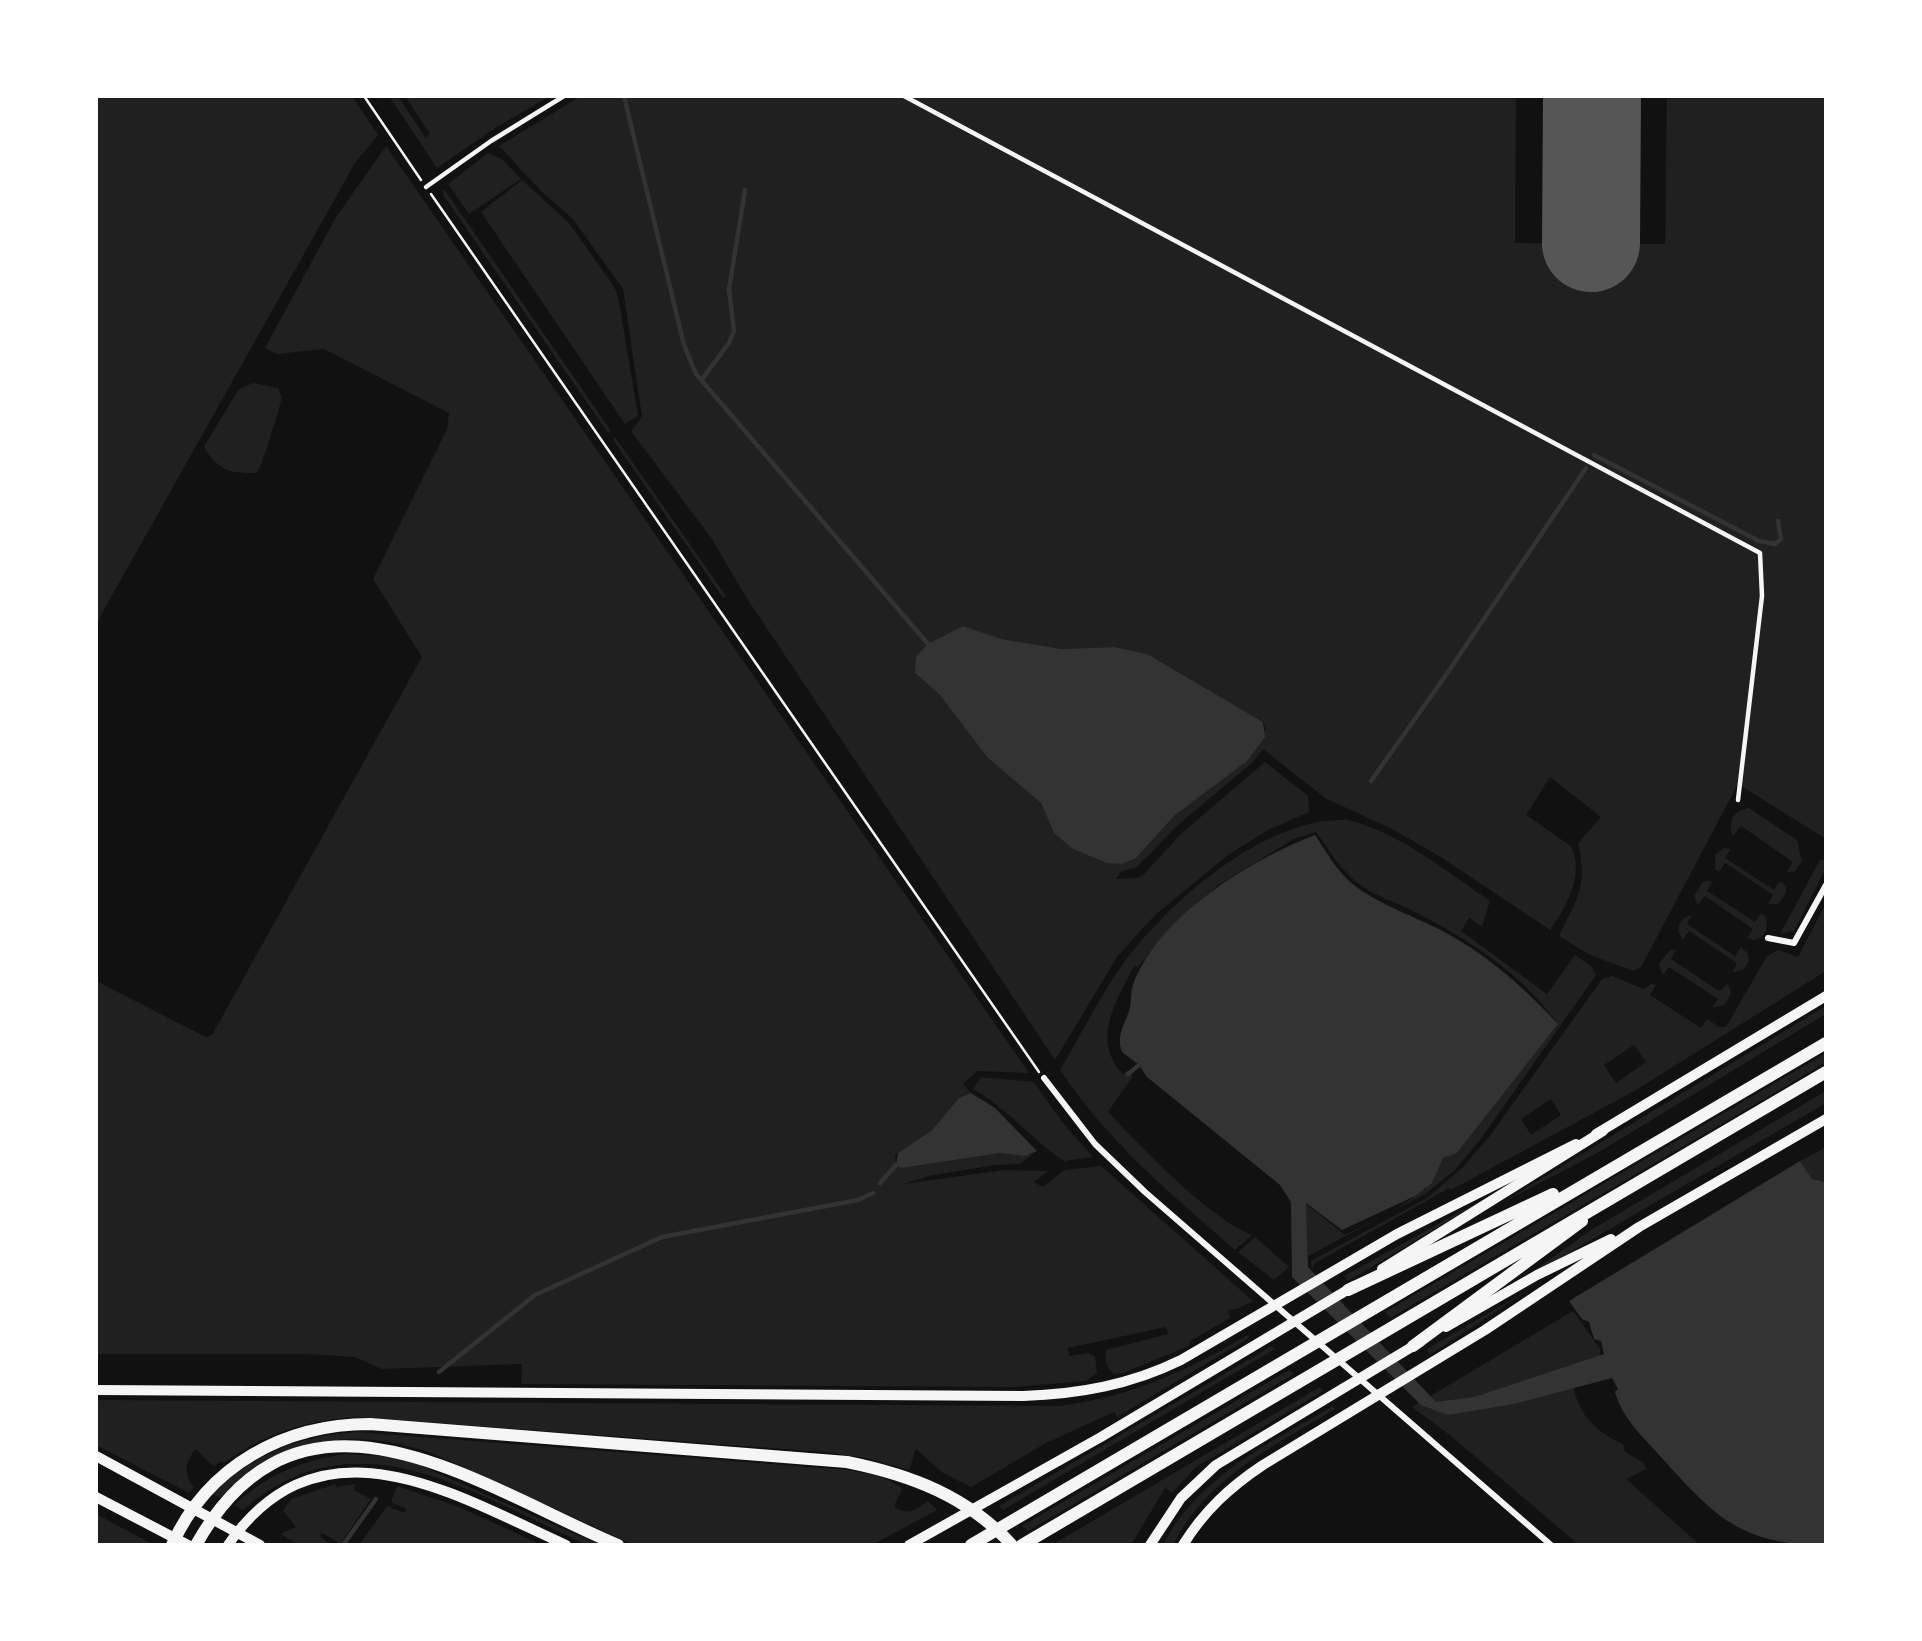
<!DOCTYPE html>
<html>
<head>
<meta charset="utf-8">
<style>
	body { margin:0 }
	#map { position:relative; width:1922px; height:1641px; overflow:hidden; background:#111; font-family:Karla,sans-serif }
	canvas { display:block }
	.frame { position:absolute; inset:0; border:98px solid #fff; pointer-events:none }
</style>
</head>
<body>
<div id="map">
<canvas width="1922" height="1641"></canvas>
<div class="frame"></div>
</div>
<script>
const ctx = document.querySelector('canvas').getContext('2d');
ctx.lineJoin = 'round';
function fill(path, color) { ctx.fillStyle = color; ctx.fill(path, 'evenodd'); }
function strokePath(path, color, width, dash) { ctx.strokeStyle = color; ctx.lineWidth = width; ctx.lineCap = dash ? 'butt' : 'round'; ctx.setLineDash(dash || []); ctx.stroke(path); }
fill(new Path2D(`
	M 96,96 L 352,96 L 378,135 L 355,163 L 96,624 Z
	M 389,96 L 398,96 L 426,138 L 430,134 L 405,96 L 550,96 L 495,128 L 437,168 Z
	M 581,96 L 1516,96 L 1515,243 L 1665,244 L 1667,96 L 1826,96 L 1826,839 L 1738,784 L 1641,967 L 1633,971 L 1588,954 L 1559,936 C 1577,898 1588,888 1578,843 L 1601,817 L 1550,777 L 1526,815 L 1571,846 C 1585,875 1566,907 1550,930 L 1439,856 L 1394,830 L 1325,798 L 1263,749 L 1252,763 L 1178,825 L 1137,867 L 1120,872 L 1116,879 L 1137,878 L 1143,875 L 1182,833 L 1265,762 L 1308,796 L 1309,812 L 1268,830 L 1228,855 L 1155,915 L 1117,957 L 1055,1060 L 744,594 L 712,539 L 631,431 L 642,417 L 623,289 L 572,218 L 542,192 L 499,146 ZM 963,626 L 1002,639 L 1061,649 L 1114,647 L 1147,655 L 1263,722 L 1266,729 L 1175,815 L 1136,858 L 1054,833 L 1041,803 L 987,757 L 939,694 L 915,673 Z
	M 386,146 L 1029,1073 L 977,1071 L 963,1084 L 971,1093 L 959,1098 L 932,1130 L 895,1155 L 896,1164 L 903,1168 L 1001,1153 L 1033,1154 L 1020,1164 L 995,1165 L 933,1175 L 903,1184 L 1005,1170 L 1048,1171 L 1034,1182 L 1043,1187 L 1064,1170 L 1101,1166 L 1253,1301 L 1237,1309 L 1228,1310 L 1230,1318 L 1190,1341 L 1189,1346 L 1123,1373 L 1114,1374 C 1107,1368 1104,1360 1106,1350 L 1168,1334 L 1166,1327 L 1068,1348 L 1069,1356 L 1088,1353 L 1095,1357 L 1097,1373 L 1086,1381 L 1013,1387 L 521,1384 L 522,1364 L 382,1369 L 355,1357 L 308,1354 L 96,1354 L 96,981 L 206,1037 L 212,1035 L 422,657 L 373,579 L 447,429 L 449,413 L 324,349 L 277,354 L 265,348 L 336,217 Z
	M 488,153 L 502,159 L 521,179 L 469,214 L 448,184 Z
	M 522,180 L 569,223 L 613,285 L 618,296 L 638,416 L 625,424 L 481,212 Z
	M 444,189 L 611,431 L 608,433 L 443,195 Z
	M 253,383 L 278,388 L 282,397 C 280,407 261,469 257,473 C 232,474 219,471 205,449 L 205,445 L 239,389 Z
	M 615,437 L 726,596 L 723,598 L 708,576 L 613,440 Z
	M 1749,808 L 1797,840 L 1802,861 L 1795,871 L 1787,872 L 1793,862 L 1741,826 L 1733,836 C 1727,823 1733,810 1749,808 Z
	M 1349,820 C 1401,834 1446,871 1490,901 L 1482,927 L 1469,918 L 1461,931 L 1547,994 L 1575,955 L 1592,967 L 1596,975 L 1480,1140 L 1455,1170 L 1425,1194 L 1308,1256 L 1306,1204 L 1345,1235 C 1386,1214 1424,1202 1443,1158 L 1457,1153 L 1558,1024 C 1521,973 1471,941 1415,912 C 1394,901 1370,895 1353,879 C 1338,866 1328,848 1316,832 L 1294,839 L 1218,885 L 1178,920 L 1138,967 L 1134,966 C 1116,1002 1091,1040 1123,1074 L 1127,1071 L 1133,1076 L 1108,1112 C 1140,1146 1211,1220 1252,1235 L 1235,1250 C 1168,1191 1111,1145 1060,1070 C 1081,1035 1099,997 1123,964 C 1168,902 1267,815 1349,820 Z
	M 1724,848 L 1731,849 L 1725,858 L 1774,890 L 1780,881 L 1786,886 L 1786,893 L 1778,904 L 1768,904 L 1773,895 L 1725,863 L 1719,872 L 1715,869 L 1715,855 Z
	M 1820,860 L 1826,860 L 1826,868 L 1794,931 L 1780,934 Z
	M 1708,881 L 1712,882 L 1707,891 L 1755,922 L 1761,913 L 1765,916 C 1770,926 1765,938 1754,940 L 1747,938 L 1753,929 L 1705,896 L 1698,905 L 1694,896 L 1703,882 Z
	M 1826,903 L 1826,971 L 1636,1090 L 1451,1190 L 1449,1188 L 1315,1263 L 1312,1269 L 1311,1261 L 1427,1198 L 1461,1169 L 1489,1137 L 1602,979 L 1612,976 L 1644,989 L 1651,984 L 1656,985 L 1650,995 L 1701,1028 L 1707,1019 L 1719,1027 L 1726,1027 L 1767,956 L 1778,950 L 1798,957 ZM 1634,1045 L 1646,1062 L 1616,1083 L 1604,1065 ZM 1551,1099 L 1561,1115 L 1531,1135 L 1521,1119 Z
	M 1692,915 L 1687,924 L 1735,956 L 1741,947 L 1748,954 L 1749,961 L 1744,969 L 1732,973 L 1737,963 L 1689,931 L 1683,940 L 1678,931 C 1679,923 1683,916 1692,915 Z
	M 1670,950 L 1676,950 L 1671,959 L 1719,991 L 1728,984 L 1731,993 L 1724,1005 L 1712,1008 L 1718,999 L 1669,967 L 1663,975 L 1659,964 Z
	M 1826,1006 L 1826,1014 L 1801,1029 L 1599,1152 L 1498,1205 Z
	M 1826,1053 L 1826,1062 L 1793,1082 L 1390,1318 L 1385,1312 Z
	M 981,1077 L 1034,1082 L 1063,1123 L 1093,1157 L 1064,1161 C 1031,1139 1008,1109 973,1089 Z
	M 1826,1091 L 1826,1103 L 1517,1283 L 1591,1230 Z
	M 1826,1147 L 1826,1182 L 1812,1179 L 1800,1161 Z
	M 1505,1187 L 1348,1281 L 1344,1276 Z
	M 1255,1237 L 1289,1267 L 1274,1280 L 1238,1252 Z
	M 1530,1289 L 1430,1355 L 1427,1349 Z
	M 1573,1311 L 1600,1349 L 1600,1362 L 1572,1369 C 1572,1406 1590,1430 1623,1444 L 1625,1452 L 1644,1463 L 1646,1469 L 1626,1479 L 1700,1545 L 1579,1545 L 1451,1436 L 1412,1407 Z
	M 1249,1334 L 1249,1338 L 1117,1417 L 1114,1412 L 1046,1443 L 971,1487 L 943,1473 L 916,1449 L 909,1470 L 866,1458 L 825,1452 L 356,1417 C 306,1420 264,1434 224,1463 L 222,1461 L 213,1466 L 196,1449 C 185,1461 183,1475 194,1487 L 189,1493 L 96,1445 L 96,1400 L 1057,1406 C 1129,1398 1187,1371 1249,1334 Z
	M 1272,1346 L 1275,1349 L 1003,1510 L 999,1506 Z
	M 1289,1370 L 1294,1374 L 1028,1531 L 1022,1526 Z
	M 1320,1387 L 1323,1391 L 1196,1467 L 1172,1493 L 1165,1488 L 1131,1545 L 1052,1545 Z
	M 1333,1406 L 1335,1409 C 1274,1446 1206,1478 1173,1545 L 1163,1545 C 1198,1476 1270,1443 1333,1406 Z
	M 357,1432 L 848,1470 C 868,1474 890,1477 902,1489 L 894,1506 C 907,1517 916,1509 928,1501 L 937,1510 L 872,1545 L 634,1545 L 434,1454 C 351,1425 285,1437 220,1498 L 213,1494 C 254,1454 300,1435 357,1432 Z
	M 346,1454 L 394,1457 L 417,1464 L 600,1545 L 587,1545 C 474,1494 355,1411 243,1510 L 234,1505 C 267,1475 302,1460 346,1454 Z
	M 335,1484 L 336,1487 L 355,1484 L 354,1490 L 371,1499 L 340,1544 L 323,1533 L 320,1536 L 331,1545 L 300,1545 L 280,1534 L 296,1527 L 283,1511 L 291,1499 Z
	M 397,1486 L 459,1507 L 542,1545 L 359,1545 L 387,1506 L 405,1513 L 407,1509 L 391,1502 Z
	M 96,1514 L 154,1545 L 96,1545 Z`), '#202020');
fill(new Path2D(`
	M 963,626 L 1002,639 L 1061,649 L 1114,647 L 1147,654 L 1263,722 L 1265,737 L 1247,761 L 1175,815 L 1136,858 L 1122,864 L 1107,863 L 1073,849 L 1054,833 L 1041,803 L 987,757 L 939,694 L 915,673 L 916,657 L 928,644 Z
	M 1315,835 C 1327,853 1338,873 1355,886 C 1386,909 1427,920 1460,941 C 1498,964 1528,992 1558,1024 L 1457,1153 L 1443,1158 L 1432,1183 L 1415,1196 L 1342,1230 L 1306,1203 L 1308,1267 L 1436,1402 L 1474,1397 L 1604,1354 L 1601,1341 L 1594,1339 L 1589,1322 L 1582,1319 L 1569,1301 L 1800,1161 L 1812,1179 L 1826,1182 L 1826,1545 C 1741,1545 1715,1517 1661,1457 C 1643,1437 1622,1418 1615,1392 L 1618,1389 L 1612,1378 L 1514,1404 L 1448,1415 L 1421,1405 L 1292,1277 L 1291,1202 L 1280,1185 L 1147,1077 L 1139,1065 L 1122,1052 C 1116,1036 1124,1026 1129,1011 C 1132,1003 1130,993 1133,985 C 1158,916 1250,860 1315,835 Z
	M 971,1093 L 995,1108 L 1037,1151 L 1025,1156 L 1001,1153 L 902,1168 L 896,1165 L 898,1153 L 932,1130 L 959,1098 Z`), '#333');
strokePath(new Path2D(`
	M 624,96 L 684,345 L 696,374 L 928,644
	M 702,379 L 729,343 L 734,331 L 729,289 L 745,190
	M 1594,455 L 1759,541 L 1775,544 L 1781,539 L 1778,521
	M 1371,781 L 1446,675 L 1586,468
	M 1128,1074 L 1139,1065
	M 880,1183 L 896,1165
	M 439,1372 L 535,1295 L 662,1237 L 858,1200 L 873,1193
	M 343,1545 L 376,1499`), '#333', 4.5);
strokePath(new Path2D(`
	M 1591,243 L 1592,96`), '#565656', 98);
strokePath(new Path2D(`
	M 364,96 L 421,180
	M 431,194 L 1039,1072`), '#f5f5f5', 2.5);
strokePath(new Path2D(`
	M 904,96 L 1760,553 L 1762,596 L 1738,800
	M 426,187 L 491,141 L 564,96`), '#f5f5f5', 4.5);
strokePath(new Path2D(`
	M 1768,938 L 1794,943 L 1826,885
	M 1044,1078 L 1095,1144 L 1145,1192 L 1551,1545`), '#f5f5f5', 6);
strokePath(new Path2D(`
	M 1596,1134 L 1826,996
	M 96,1390 L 1023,1396 C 1079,1394 1130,1385 1181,1360 L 1397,1234 L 1576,1144
	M 96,1456 L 260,1545
	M 96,1497 L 188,1545`), '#f5f5f5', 10);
strokePath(new Path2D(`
	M 1382,1269 L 1603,1131
	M 1446,1327 L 1537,1275 L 1611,1239
	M 228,1545 C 321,1411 453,1494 566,1545
	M 909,1545 L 1101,1437 L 1354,1286
	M 1150,1545 L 1181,1498 L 1216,1465 L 1420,1342
	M 1183,1545 C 1204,1511 1230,1487 1263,1465 L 1485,1330 L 1639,1227 L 1826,1119`), '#f5f5f5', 10);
strokePath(new Path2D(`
	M 1348,1290 L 1553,1194
	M 1413,1346 L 1582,1221
	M 172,1545 C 208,1465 285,1424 370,1424 L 847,1462 C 911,1475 967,1496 1012,1545
	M 196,1545 C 301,1356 478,1486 618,1545
	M 971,1545 L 1826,1043
	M 1022,1545 L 1826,1072`), '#f5f5f5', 12);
</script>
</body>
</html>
